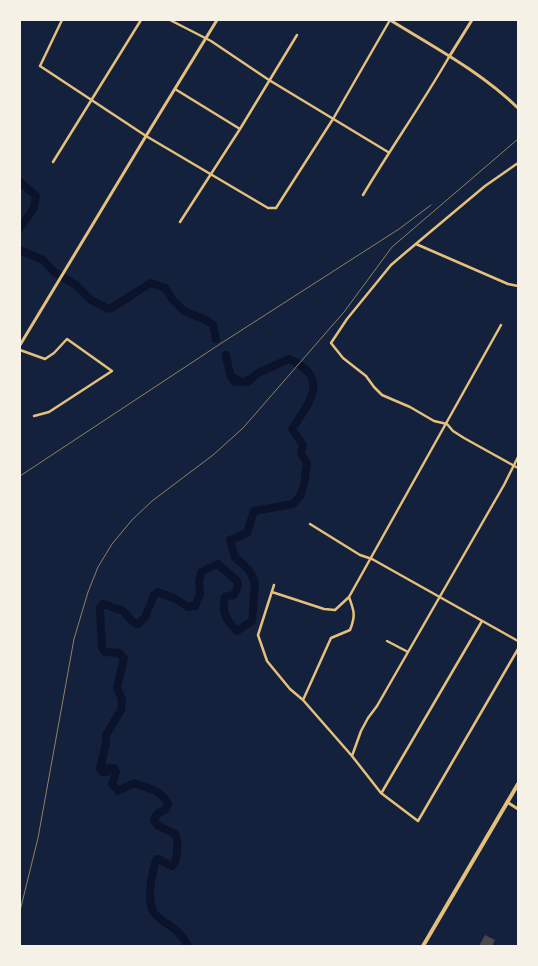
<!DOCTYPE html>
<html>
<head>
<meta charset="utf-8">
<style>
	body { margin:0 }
	#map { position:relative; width:538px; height:966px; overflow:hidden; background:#14213d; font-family:Mulish,sans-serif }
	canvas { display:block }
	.frame { position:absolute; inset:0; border:21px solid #f6f1e7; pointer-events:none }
</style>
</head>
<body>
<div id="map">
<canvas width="538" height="966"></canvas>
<div class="frame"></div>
</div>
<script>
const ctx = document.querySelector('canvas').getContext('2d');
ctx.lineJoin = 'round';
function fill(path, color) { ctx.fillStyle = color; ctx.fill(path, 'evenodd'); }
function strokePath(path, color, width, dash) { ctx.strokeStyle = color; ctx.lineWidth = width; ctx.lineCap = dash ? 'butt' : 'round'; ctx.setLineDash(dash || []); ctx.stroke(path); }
fill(new Path2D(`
	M 226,355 L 228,356 L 235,374 L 243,378 L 290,355 L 289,359 L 258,373 L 248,382 L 235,382 L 230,375 Z`), '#0b132b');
strokePath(new Path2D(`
	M 20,182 L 36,196 L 34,208 L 20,228
	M 20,250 L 43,260 L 54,272 L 76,285 L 91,300 L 109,309 C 124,302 136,291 151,283 L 165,288 L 173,300 L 184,311 L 206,320 L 213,325 L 216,339
	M 188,946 C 172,914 144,929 151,882 C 153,874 153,866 157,859 C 163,860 166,864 172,866 C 178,860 179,841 175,834 C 168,829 157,829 154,819 L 158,813 L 165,810 L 168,804 C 162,790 147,788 134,783 L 118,791 L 112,784 L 116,772 L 114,768 L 108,768 L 107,772 L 102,772 L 100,769 L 106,743 L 106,735 L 121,710 L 122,699 L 117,688 L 124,658 L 119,653 L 105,652 L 102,647 L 100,608 L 103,604 C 110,605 114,610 122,610 L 133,622 L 138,624 L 145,617 L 154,595 L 158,592 L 176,599 L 188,607 L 195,606 L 200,594 L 199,582 L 201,572 L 218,564 L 237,581 L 238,586 L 234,595 L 225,597 C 221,612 227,621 237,631 L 252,621 L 255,583 L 249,570 L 235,557 L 230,540 L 247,533 L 254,511 L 293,504 L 300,496 L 304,485 L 307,463 L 301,453 L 303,445 L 292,429 C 310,401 331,378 289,359 L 258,373 L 248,382 L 235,382 L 230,375 L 226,355`), '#0b132b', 8);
fill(new Path2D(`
	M 485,935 L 495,940 L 492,946 L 479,946 Z`), '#48494c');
strokePath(new Path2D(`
	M 62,20 L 40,66 L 146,136 L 268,208 L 276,208 L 333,119 L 390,20
	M 170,20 L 211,41 L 269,80 L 388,152
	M 175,89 L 240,129
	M 53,162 L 141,20
	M 518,163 L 485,186 L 405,253 L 391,265 L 347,319 L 331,343 L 343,358 L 366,376 L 374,387 L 382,395 L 410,407 L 434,421 L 447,424 L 453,431 L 464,438 L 518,468
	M 363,195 C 391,148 422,104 449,57
	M 180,222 L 240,129 L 297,35
	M 416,244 L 508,284 L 518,286
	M 20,350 L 45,359 L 54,353 L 67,339 L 112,371 L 49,412 L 34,416
	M 310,524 L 360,555 L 372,559 L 518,641
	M 274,585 L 258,635 L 267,661 L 290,689 L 303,700 L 352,756 L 381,793 L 418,821 L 518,649
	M 272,592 L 324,609 L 335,610 L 349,597
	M 387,641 L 408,652
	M 303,700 L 331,638 L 350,630 C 356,615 354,611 349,597 L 501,325
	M 352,756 L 361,731 L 368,718 L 377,706 L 504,485 L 518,457
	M 382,792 L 482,621`), '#e5c07b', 2.5);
strokePath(new Path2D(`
	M 390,20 C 434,47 481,72 518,108
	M 449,57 L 472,20
	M 20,345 L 146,136 L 217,20`), '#e5c07b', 3);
strokePath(new Path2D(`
	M 507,802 L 518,809`), '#e5c07b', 3);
strokePath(new Path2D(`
	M 423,946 L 518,784`), '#e5c07b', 4);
strokePath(new Path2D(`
	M 20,476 L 220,344 L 399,229 L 431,205
	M 20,911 L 38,838 L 74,639 L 88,592 L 98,567 L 112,544 L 132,520 L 152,501 L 213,455 L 243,428 L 344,312 L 392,247 L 518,139`), '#918062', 1);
</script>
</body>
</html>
